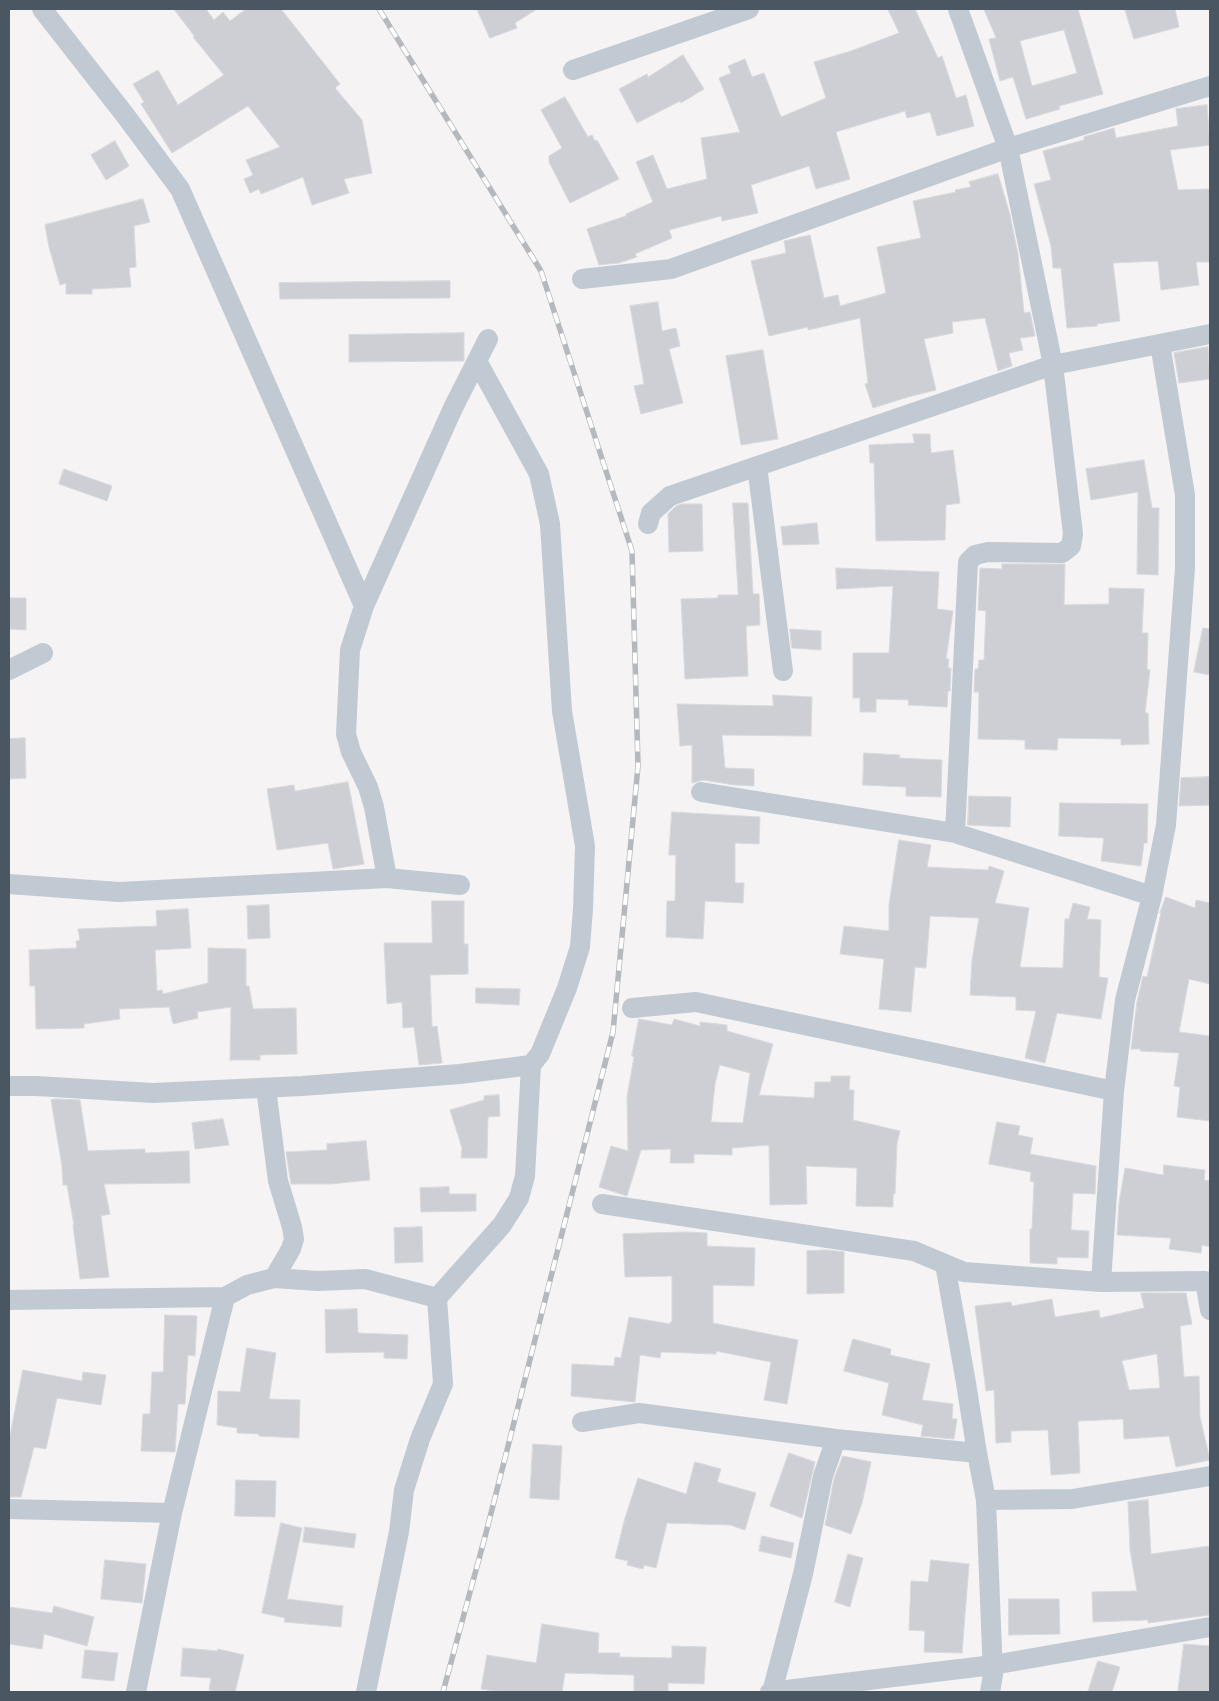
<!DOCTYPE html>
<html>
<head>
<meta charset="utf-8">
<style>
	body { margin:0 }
	#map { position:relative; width:1219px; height:1701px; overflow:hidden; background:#f5f3f3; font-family:Commissioner,sans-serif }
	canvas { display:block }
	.frame { position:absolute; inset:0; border:10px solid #4a5661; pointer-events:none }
</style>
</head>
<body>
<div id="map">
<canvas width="1219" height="1701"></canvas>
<div class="frame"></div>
</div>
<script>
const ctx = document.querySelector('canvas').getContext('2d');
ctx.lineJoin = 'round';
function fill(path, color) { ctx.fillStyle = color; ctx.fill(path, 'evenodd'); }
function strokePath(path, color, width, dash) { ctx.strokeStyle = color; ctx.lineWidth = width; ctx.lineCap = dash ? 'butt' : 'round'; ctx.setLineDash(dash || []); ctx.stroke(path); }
const building = new Path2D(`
	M 174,9 L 206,9 L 214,20 L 223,12 L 230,21 L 246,9 L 281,9 L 340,84 L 335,88 L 362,120 L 372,173 L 344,179 L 349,193 L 312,205 L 303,177 L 261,194 L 259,189 L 250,193 L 244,179 L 253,175 L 246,160 L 280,147 L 248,106 L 172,153 L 141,104 L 144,102 L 133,84 L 158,70 L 178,105 L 224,75 L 193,37 L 194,36 Z
	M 477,9 L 537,9 L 515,23 L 517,28 L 490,38 Z
	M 888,9 L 915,9 L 938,58 L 942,56 L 956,98 L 966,95 L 974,126 L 937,136 L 930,112 L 907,118 L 905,111 L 836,132 L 850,179 L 816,189 L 809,166 L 751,185 L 758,213 L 722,221 L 721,216 L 669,230 L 672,238 L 635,254 L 637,257 L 619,263 L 599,265 L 587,229 L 626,216 L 626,214 L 653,202 L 636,162 L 653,155 L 667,189 L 707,179 L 701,138 L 740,132 L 719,78 L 731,73 L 728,66 L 745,59 L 752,77 L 764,73 L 781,117 L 826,98 L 814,62 L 851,51 L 899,33 Z
	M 984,9 L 1078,9 L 1103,94 L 1059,106 L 1060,109 L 1026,119 L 1013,77 L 1000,81 L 989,39 L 996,38 ZM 1064,30 L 1077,73 L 1032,86 L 1020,41 Z
	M 1125,9 L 1175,9 L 1179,27 L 1134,39 Z
	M 683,55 L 704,89 L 681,103 L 680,101 L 637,123 L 619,89 L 647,74 L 648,77 Z
	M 565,97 L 588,137 L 592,135 L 595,141 L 597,140 L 619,179 L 570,203 L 549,162 L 549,156 L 562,148 L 541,110 Z
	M 1207,105 L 1210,145 L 1170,150 L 1178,190 L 1210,189 L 1210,262 L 1196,262 L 1199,285 L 1161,290 L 1158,261 L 1113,263 L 1120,321 L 1097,324 L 1097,326 L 1067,328 L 1061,268 L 1053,268 L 1051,246 L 1034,184 L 1051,180 L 1043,151 L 1084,140 L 1084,137 L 1114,128 L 1116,138 L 1178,126 L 1176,109 Z
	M 115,141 L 129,166 L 106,180 L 91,155 Z
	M 998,174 L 1010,215 L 1018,254 L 1024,313 L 1030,312 L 1035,336 L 1020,338 L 1023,350 L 1009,353 L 1012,366 L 998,371 L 985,318 L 952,322 L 953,333 L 924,339 L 936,390 L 908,397 L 873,408 L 865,384 L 868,383 L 860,318 L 808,330 L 808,327 L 769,336 L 751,261 L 786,253 L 784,241 L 810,235 L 824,298 L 838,295 L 840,306 L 886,293 L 877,247 L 921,238 L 913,201 L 956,192 L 955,190 L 971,187 L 969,182 Z
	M 143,199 L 150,222 L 134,226 L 136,267 L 129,268 L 131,287 L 92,289 L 92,294 L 66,294 L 66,283 L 60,285 L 49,247 L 45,225 Z
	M 450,281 L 450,298 L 280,299 L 279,283 Z
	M 658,302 L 662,331 L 676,328 L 680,346 L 669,349 L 683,403 L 641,414 L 634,386 L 644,384 L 630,306 Z
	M 464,333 L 464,361 L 349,362 L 349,335 Z
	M 1208,347 L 1210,379 L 1179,383 L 1174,353 Z
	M 763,350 L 778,439 L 741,445 L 726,356 Z
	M 913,434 L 930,434 L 931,453 L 953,450 L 960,503 L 946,505 L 945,540 L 876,541 L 874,463 L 870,463 L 869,445 L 914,443 Z
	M 1144,460 L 1152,508 L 1159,508 L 1158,575 L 1137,574 L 1138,492 L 1091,500 L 1086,469 Z
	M 64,469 L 112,486 L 107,501 L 59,484 Z
	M 733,503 L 748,503 L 753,594 L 759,594 L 760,625 L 746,626 L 748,676 L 685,679 L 681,599 L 718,598 L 718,595 L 738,595 Z
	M 682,504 L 702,504 L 703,551 L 669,552 L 668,514 L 676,506 Z
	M 817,523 L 819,544 L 783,545 L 781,527 Z
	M 1002,564 L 1065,564 L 1064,605 L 1109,604 L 1109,588 L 1144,589 L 1142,633 L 1148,633 L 1147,669 L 1150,670 L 1145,713 L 1148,713 L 1149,744 L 1121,745 L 1121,739 L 1058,738 L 1057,750 L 1025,749 L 1025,740 L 978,739 L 979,692 L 974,692 L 975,669 L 978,669 L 979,660 L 984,660 L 986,611 L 978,610 L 980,568 L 1002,569 Z
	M 836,568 L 939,572 L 937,609 L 953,611 L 946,659 L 949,659 L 948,668 L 951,668 L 950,691 L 948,691 L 947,707 L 908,705 L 909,700 L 876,699 L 876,712 L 860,712 L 860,698 L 853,698 L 853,653 L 889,653 L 893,586 L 837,589 Z
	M 9,598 L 26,598 L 26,630 L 9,629 Z
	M 1203,628 L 1210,629 L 1210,675 L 1194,672 Z
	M 790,629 L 821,631 L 821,650 L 792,648 Z
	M 773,695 L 812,697 L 811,736 L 722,735 L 725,768 L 754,769 L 754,786 L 735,785 L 703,780 L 692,783 L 692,745 L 680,746 L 677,704 L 773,706 Z
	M 25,738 L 26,778 L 9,779 L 9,739 Z
	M 864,753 L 900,755 L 899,758 L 942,760 L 941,797 L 906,796 L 906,787 L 863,785 Z
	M 1210,777 L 1210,805 L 1179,806 L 1181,778 Z
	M 348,782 L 364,864 L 333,869 L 328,843 L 277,850 L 267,789 L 294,785 L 295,791 Z
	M 969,796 L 1011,797 L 1010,827 L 968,825 Z
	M 1060,803 L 1148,804 L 1147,843 L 1144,843 L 1141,866 L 1101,861 L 1104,838 L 1059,836 Z
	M 672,812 L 760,817 L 759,844 L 735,843 L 735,883 L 744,883 L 743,903 L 705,901 L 703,939 L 666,937 L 667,901 L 675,901 L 676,855 L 669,855 Z
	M 899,840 L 931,845 L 927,867 L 988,870 L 989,866 L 1004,871 L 995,903 L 1029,908 L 1020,967 L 1063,968 L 1065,919 L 1069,919 L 1073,903 L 1090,907 L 1087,919 L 1101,920 L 1099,977 L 1108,978 L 1101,1019 L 1057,1013 L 1045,1063 L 1025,1058 L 1036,1011 L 1016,1010 L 1016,997 L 970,995 L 972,960 L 979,918 L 930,916 L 926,968 L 915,967 L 911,1012 L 879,1009 L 884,959 L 840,954 L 844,926 L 889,931 L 889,905 Z
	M 1166,897 L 1195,908 L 1196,900 L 1210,903 L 1210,984 L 1189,979 L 1179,1032 L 1210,1036 L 1210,1121 L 1177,1117 L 1180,1087 L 1174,1086 L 1179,1053 L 1140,1051 L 1141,1049 L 1131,1049 L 1137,1002 L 1143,976 L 1147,977 L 1161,913 L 1160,913 Z
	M 432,901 L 464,901 L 464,944 L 468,944 L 468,974 L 430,975 L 432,1027 L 437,1026 L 442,1063 L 419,1065 L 414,1027 L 403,1028 L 402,1002 L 387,1004 L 384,943 L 432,943 Z
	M 269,905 L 270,938 L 248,939 L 247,906 Z
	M 188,909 L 191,948 L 155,950 L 157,991 L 162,990 L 163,994 L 208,983 L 208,948 L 246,949 L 246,986 L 249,986 L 253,1009 L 296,1008 L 297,1054 L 260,1055 L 260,1060 L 230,1060 L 231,1007 L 197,1012 L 198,1018 L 173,1024 L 169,1007 L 119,1009 L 120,1019 L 84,1024 L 84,1028 L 36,1029 L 35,986 L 30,986 L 29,950 L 77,948 L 76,941 L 80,940 L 78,929 L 157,926 L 156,911 Z
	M 476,988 L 520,989 L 519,1005 L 476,1003 Z
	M 639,1019 L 672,1025 L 674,1019 L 700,1026 L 700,1022 L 727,1025 L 727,1031 L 773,1044 L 759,1095 L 814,1098 L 815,1082 L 831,1082 L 831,1076 L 850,1076 L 849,1090 L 854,1090 L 853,1120 L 900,1131 L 897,1143 L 895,1194 L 893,1194 L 893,1207 L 856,1206 L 857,1168 L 806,1166 L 807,1204 L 770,1205 L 769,1145 L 732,1148 L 732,1155 L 694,1154 L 694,1163 L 670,1163 L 671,1149 L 641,1150 L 627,1196 L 599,1187 L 611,1146 L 628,1151 L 627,1097 L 634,1057 L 632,1056 ZM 720,1065 L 750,1073 L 743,1123 L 711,1122 L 715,1084 Z
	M 499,1095 L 500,1116 L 488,1117 L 487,1158 L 461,1158 L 462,1148 L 450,1110 L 484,1100 L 484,1096 Z
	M 56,1099 L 80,1100 L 88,1151 L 145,1149 L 145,1153 L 189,1151 L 190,1183 L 104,1184 L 110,1214 L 101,1216 L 109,1277 L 80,1279 L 73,1225 L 74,1225 L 67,1185 L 63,1185 L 62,1166 L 51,1100 Z
	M 223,1119 L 229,1145 L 195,1149 L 192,1123 Z
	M 997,1122 L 1020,1126 L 1018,1135 L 1033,1138 L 1030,1154 L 1096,1166 L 1095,1194 L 1073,1193 L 1071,1230 L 1089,1231 L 1088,1258 L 1057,1257 L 1057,1264 L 1030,1263 L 1030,1229 L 1032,1229 L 1034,1182 L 1030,1181 L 1031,1172 L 989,1164 Z
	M 366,1141 L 370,1180 L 330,1184 L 291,1184 L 286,1152 L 327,1150 L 327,1144 Z
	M 1164,1165 L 1205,1170 L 1204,1180 L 1210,1181 L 1210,1247 L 1202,1245 L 1201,1253 L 1169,1249 L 1171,1238 L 1117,1235 L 1119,1203 L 1125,1168 L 1163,1175 Z
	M 449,1187 L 449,1194 L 476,1194 L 476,1211 L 421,1212 L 420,1188 Z
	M 422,1227 L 423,1262 L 395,1263 L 394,1228 Z
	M 686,1232 L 707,1233 L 707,1246 L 755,1248 L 754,1286 L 713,1285 L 713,1323 L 798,1340 L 787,1404 L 764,1400 L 771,1362 L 716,1351 L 716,1354 L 661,1352 L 660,1358 L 640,1355 L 635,1402 L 571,1396 L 572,1364 L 614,1366 L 615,1357 L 621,1358 L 629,1317 L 670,1324 L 670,1322 L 672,1322 L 672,1276 L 625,1277 L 623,1234 Z
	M 828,1250 L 844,1252 L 844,1293 L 807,1294 L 807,1251 Z
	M 1141,1293 L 1186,1293 L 1192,1324 L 1180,1326 L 1184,1377 L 1199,1376 L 1200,1417 L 1210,1460 L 1176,1467 L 1169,1436 L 1124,1439 L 1123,1419 L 1078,1421 L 1080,1473 L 1051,1475 L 1048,1430 L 1011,1431 L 1011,1442 L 996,1443 L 994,1390 L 986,1391 L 975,1306 L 1011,1302 L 1012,1306 L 1052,1299 L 1055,1317 L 1099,1310 L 1100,1318 L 1144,1308 ZM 1157,1354 L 1160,1388 L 1129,1390 L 1122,1361 Z
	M 357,1309 L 358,1333 L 408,1335 L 407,1359 L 384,1358 L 384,1352 L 326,1353 L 325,1310 Z
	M 165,1315 L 197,1316 L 195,1356 L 188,1355 L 185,1404 L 178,1404 L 175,1452 L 141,1451 L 143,1414 L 150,1414 L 152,1372 L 163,1372 Z
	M 853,1339 L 891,1349 L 890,1355 L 930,1364 L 922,1400 L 953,1404 L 952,1419 L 957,1419 L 954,1439 L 921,1436 L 923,1425 L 882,1415 L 889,1383 L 844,1371 Z
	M 247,1348 L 276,1353 L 269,1399 L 300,1400 L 299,1438 L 259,1436 L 259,1434 L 237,1433 L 237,1428 L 217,1425 L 218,1391 L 240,1392 Z
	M 23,1370 L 82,1381 L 83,1372 L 106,1375 L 101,1405 L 57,1398 L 46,1449 L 34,1447 L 21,1497 L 9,1497 L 9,1441 Z
	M 533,1444 L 562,1446 L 559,1500 L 530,1498 Z
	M 789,1453 L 815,1462 L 802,1518 L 770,1506 Z
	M 843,1456 L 871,1462 L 862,1503 L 851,1534 L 825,1525 L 834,1479 Z
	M 695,1462 L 721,1469 L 717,1482 L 756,1493 L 745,1530 L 730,1525 L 667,1523 L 656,1568 L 644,1565 L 643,1569 L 627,1565 L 628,1561 L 615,1558 L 625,1518 L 638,1478 L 686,1494 Z
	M 236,1480 L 276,1481 L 275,1517 L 235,1516 Z
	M 1148,1500 L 1151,1554 L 1210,1546 L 1210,1615 L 1148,1623 L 1148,1620 L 1093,1622 L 1092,1592 L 1137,1591 L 1130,1550 L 1128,1502 Z
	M 281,1523 L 302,1528 L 287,1599 L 343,1606 L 341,1627 L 284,1622 L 285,1618 L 262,1613 Z
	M 305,1527 L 356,1534 L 354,1548 L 303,1542 Z
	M 762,1536 L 794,1543 L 791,1558 L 759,1551 Z
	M 848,1554 L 863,1558 L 850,1607 L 835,1602 Z
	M 105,1560 L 146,1564 L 142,1603 L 101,1599 Z
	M 931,1560 L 969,1564 L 962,1653 L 924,1652 L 925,1631 L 909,1630 L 911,1581 L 928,1582 Z
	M 1009,1599 L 1059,1599 L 1060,1634 L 1009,1635 Z
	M 54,1606 L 94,1617 L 87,1646 L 44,1634 L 42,1649 L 9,1644 L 9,1607 L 52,1613 Z
	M 542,1624 L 599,1633 L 598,1653 L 620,1653 L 619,1657 L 672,1658 L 672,1646 L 706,1647 L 704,1684 L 668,1683 L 668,1692 L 634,1692 L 634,1675 L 565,1673 L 562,1692 L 502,1692 L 481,1689 L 487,1655 L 536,1663 Z
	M 1184,1644 L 1210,1646 L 1210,1683 L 1209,1692 L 1178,1692 Z
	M 183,1648 L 218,1651 L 218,1649 L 244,1655 L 235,1692 L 220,1692 L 209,1690 L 211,1678 L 181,1676 Z
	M 85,1650 L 118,1653 L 114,1681 L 82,1678 Z
	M 1098,1661 L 1120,1667 L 1112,1692 L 1088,1692 Z`);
fill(building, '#cdcfd5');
strokePath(building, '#d7d9de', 1);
strokePath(new Path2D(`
	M 42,9 L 125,115 L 180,189 L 364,606 L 350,650 L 346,734 L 351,752 L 368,787 L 374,807 L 387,878
	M 573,70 L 749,9
	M 582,279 L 671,269 L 1008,148 L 1210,86
	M 757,466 L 783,671
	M 648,524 L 651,513 L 670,496 L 1053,365 L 1210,334
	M 364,606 L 453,408 L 488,339
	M 9,670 L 43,653
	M 701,792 L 955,833 L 1152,896
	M 955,833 L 968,562 L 975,555 L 988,552 L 1062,553 L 1071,546 L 1073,534 L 1053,365 L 1008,148 L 958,9
	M 9,884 L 119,892 L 387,878 L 460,885
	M 632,1008 L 696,1002 L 1114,1091
	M 9,1086 L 36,1086 L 153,1093 L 302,1086 L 460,1074 L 531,1065 L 540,1054 L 567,988 L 580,947 L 583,909 L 585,846 L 562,711 L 550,524 L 539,474 L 477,361
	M 266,1088 L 278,1181 L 292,1227 L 294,1239 L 291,1249 L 274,1278
	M 602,1204 L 914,1251 L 964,1272 L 1101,1282 L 1205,1281 L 1210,1310
	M 945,1264 L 966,1383 L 977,1453 L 986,1500 L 993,1675 L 990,1692
	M 1101,1282 L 1114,1091 L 1125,1000 L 1152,896 L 1166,825 L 1185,568 L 1185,495 L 1160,344
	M 9,1300 L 225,1297 L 247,1285 L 274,1278 L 318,1281 L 365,1279 L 437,1298
	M 582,1422 L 639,1413 L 836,1439 L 977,1453
	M 986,1500 L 1072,1499 L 1210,1476
	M 9,1509 L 172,1513
	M 136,1692 L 172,1513 L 225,1297
	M 366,1692 L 399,1532 L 404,1490 L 420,1439 L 443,1384 L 437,1298 L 502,1225 L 519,1198 L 525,1176 L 531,1065
	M 770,1692 L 993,1665 L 1210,1627
	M 772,1692 L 803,1574 L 823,1476 L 836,1439`), '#c1cad2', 20);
const rail = new Path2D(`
	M 379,9 L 541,271 L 632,551 L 638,766 L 613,1032 L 486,1533 L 443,1692`);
strokePath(rail, '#b5b8bd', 5.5);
strokePath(rail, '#fff', 4, [11]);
</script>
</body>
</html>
